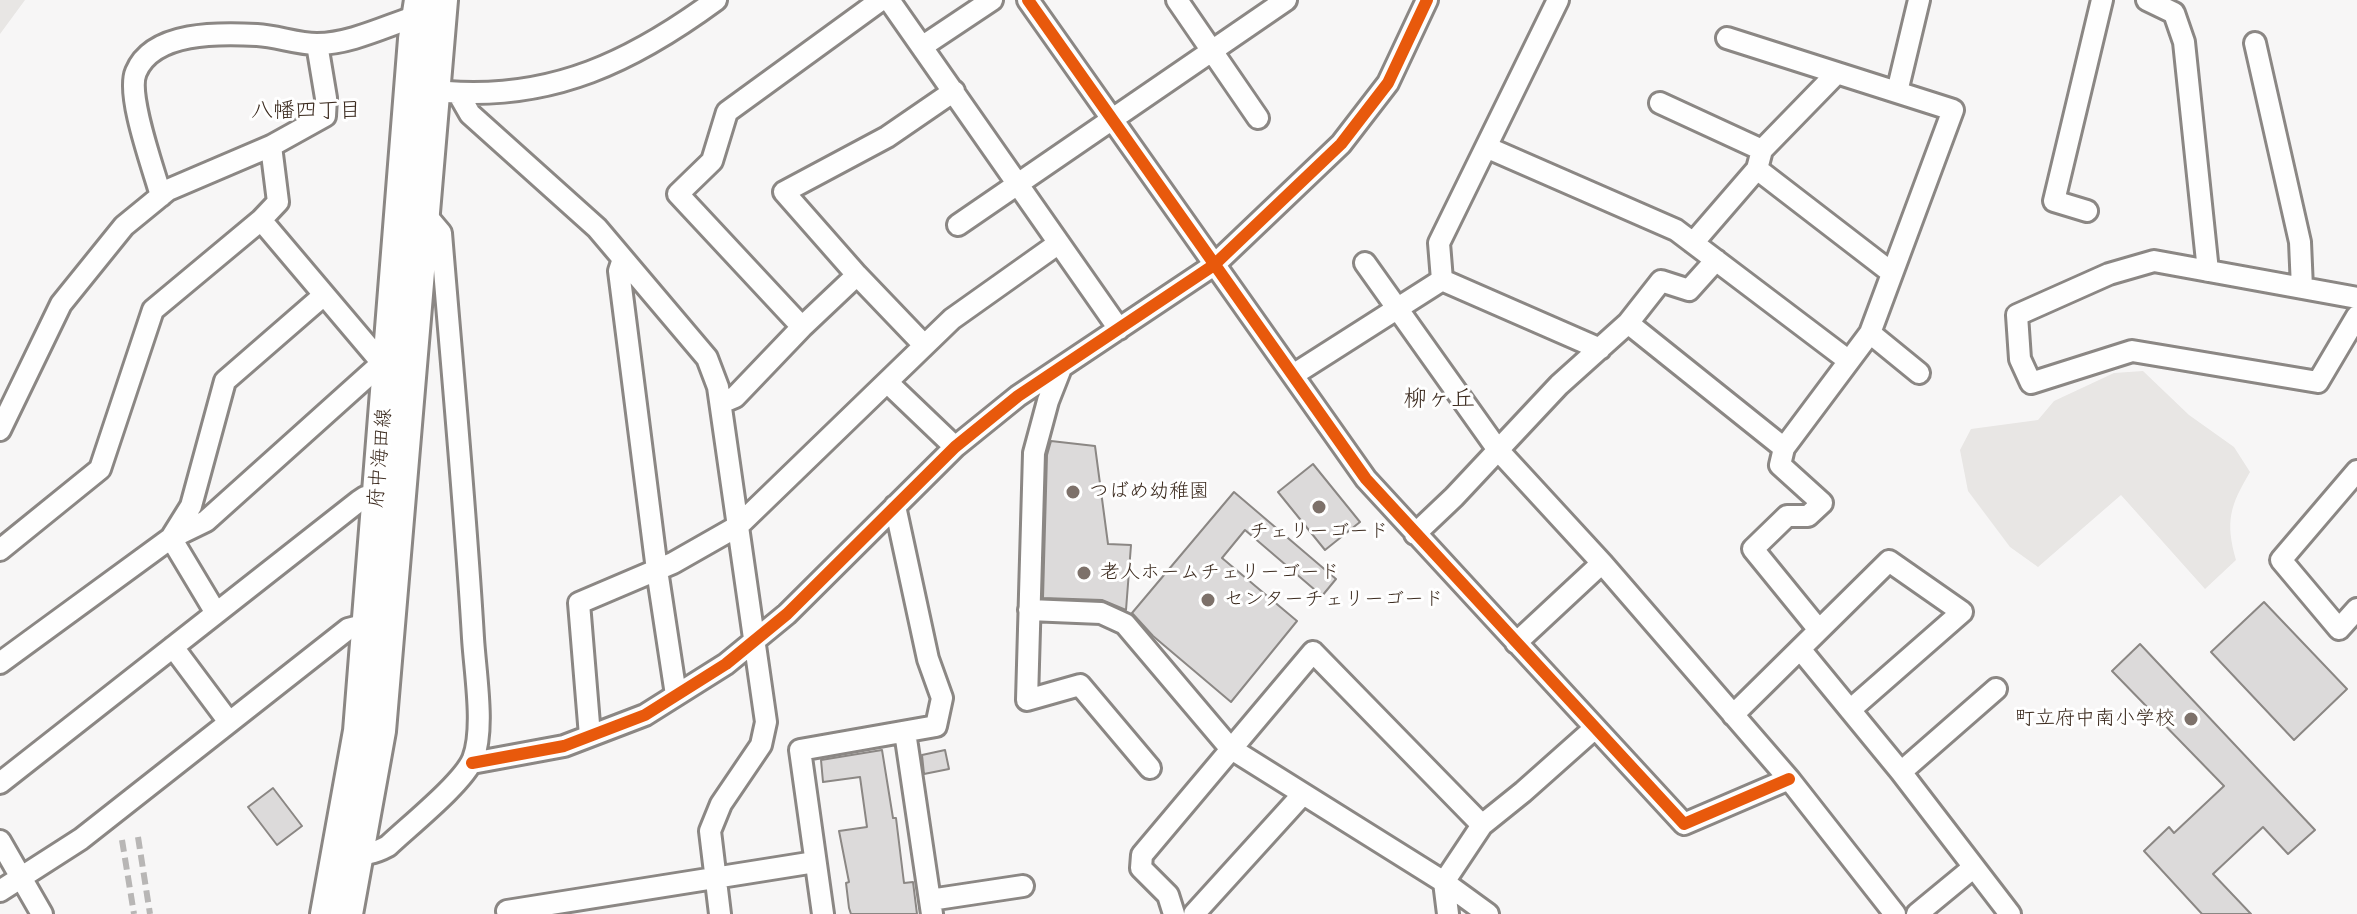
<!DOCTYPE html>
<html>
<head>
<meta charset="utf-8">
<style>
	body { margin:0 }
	canvas { display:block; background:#f7f6f6 }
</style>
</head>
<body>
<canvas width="2357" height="914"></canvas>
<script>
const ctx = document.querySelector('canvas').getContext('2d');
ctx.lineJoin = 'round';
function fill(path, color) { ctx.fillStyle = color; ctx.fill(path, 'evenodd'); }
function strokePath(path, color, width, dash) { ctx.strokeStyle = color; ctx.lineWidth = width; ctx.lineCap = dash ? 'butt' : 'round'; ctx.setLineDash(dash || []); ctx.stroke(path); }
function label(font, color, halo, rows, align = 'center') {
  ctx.font = font + ' "Balsamiq Sans","Klee One",sans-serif'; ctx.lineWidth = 6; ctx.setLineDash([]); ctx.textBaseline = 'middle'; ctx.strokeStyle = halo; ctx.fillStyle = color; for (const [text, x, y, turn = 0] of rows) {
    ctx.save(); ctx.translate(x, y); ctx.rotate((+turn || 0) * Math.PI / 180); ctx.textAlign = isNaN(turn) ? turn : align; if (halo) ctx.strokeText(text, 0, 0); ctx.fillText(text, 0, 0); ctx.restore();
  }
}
fill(new Path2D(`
	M 0,0 L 25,0 L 0,34 Z
	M 2143,371 L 2189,415 L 2234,447 L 2250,472 C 2230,506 2225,521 2236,560 L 2205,589 L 2121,495 L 2038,567 L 2010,547 L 1968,491 L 1960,450 L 1971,429 L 2038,420 L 2054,401 L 2114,373 Z`), '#e8e6e4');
const building = new Path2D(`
	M 1051,441 L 1095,446 L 1108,544 L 1131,545 L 1126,610 L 1102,600 L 1043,598 L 1047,455 Z
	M 1313,464 L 1360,522 L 1325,550 L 1278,492 Z
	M 1234,492 L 1336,579 L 1322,596 L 1245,530 L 1222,558 L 1297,621 L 1231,702 L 1153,636 L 1132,613 Z
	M 2264,602 L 2347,689 L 2294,740 L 2211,652 Z
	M 2140,644 L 2315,830 L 2288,854 L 2263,827 L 2213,874 L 2251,914 L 2202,914 L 2144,851 L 2169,827 L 2174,833 L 2224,786 L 2112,671 Z
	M 882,750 L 893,818 L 896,818 L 904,883 L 913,882 L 917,914 L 851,914 L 849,908 L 846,883 L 849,882 L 839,831 L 867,827 L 860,777 L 823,782 L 821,760 Z
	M 945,750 L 949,769 L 924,774 L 922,755 Z
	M 273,788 L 302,826 L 277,845 L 248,807 Z`);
fill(building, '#dcdada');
strokePath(building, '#8b8784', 2);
const street = new Path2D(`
	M 889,0 L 1119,329
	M 1028,0 L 1366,479 L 1684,824 L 1789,779
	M 1177,0 L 1258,118
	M 2147,0 L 2174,13 L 2184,42 L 2208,271
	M 2255,43 L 2300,242 L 2302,288
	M 923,46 L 992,0
	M 1837,73 L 1762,150 L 1757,169 L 1892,273
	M 447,92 C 553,100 633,61 716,0
	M 1897,92 L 1919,0
	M 458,93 L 470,114 L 597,228 L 707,358 L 718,387 L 766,722 L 761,745 L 721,804 L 710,831 L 720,914
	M 1660,103 L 1762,150
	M 1486,147 L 1676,230 L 1849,361
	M 161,196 C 154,170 126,95 136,72 C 153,31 220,33 257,35 C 277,36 297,44 317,44 C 350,44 386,26 417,16
	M 2087,211 L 2054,201 L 2102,0
	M 261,220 L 382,363
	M 958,225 L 1286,0
	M 1693,243 L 1757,169
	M 623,259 L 619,271 L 657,570 L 676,695
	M 1365,263 L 1498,450 L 1602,563 L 1789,779 L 1895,914
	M 1442,280 L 1600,349
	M 2357,298 L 2154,261 L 2109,274 L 2017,315 L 2020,359 L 2031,383 L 2132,351 L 2318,382 L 2357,316
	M 1628,323 L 1784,448 L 1870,333 L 1953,110 L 1727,38
	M 802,327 L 678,194 L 712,161 L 727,112 L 881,0
	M 1870,333 L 1919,373
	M 924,345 L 857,275 L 784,192 L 887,137 L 954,91
	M 1061,368 L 1048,401 L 1034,453 L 1027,700 L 1080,685 L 1150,768
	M 1293,375 L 1442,280 L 1439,243 L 1558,0
	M 887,382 L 955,447
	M 721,403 L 735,397 L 802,327 L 857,275
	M 0,430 L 61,304 L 124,226 L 168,190 L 271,146 L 325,116 L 326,98 L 317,44
	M 1784,448 L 1780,465 L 1822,503 L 1808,516 L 1787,516 L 1753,549 L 1819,630
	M 2357,471 L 2281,560 L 2339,629 L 2357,609
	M 1415,534 L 1454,497 L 1559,385 L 1628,323 L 1661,281 L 1689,290 L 1716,260
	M 0,550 L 100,469 L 153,310 L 261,220 L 278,202 L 271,146
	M 1029,610 L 1101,613 L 1125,624 L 1230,748 L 1444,882 L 1488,914
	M 216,613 L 171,538 L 206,521 L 382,363 L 395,364
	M 1516,643 L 1602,563
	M 173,647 L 229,722
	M 1800,649 L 1901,772 L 2010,914
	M 0,663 L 171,538 L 191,506 L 225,381 L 324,295
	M 1733,715 L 1889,561 L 1962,612 L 1850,710
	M 905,732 L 932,914
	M 590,736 L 579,603 L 673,563 L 738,526 L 952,319 L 1059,243
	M 472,763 L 564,746 L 645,715 L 726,664 L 787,614 L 955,447 L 1018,396 L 1214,265 L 1341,144 L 1388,83 L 1427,0
	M 1901,772 L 1996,689
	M 0,783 L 359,501 L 365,497 L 388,497
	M 0,841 L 42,914
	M 349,852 C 364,856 375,853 388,846 C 409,826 463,783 473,759 C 485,729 475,672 473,638 C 465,503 452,368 441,233 L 425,214
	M 0,891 L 81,839 L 348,629 L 367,624
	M 930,900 L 1023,886
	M 508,914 L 507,911 L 815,862
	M 823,914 L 800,750 L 936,726 L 942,698 L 928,659 L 895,506
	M 1174,914 L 1168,895 L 1141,868 L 1142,855 L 1313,652 L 1482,825
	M 1194,914 L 1303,794
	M 1448,914 L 1444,882 L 1482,825 L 1523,792 L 1595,728
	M 1917,914 L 1974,867`);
const secondary = new Path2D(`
	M 325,914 L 358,731 L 413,39 L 419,0
	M 348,914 L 381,731 L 443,0`);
strokePath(street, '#8b8784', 26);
strokePath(secondary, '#8b8784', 34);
strokePath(street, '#fefefe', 20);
strokePath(secondary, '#fefefe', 28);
strokePath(new Path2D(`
	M 138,837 L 150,914
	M 122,840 L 134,914`), '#b8b6b5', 6, [12, 6]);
strokePath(new Path2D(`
	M 1028,0 L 1366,479 L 1684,824 L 1789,779
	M 472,763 L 564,746 L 645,715 L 726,664 L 787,614 L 955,447 L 1018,396 L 1214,265 L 1341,144 L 1388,83 L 1427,0`), '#e8590c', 12);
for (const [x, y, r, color] of [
	[1073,492,8,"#7d716a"],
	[1319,507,8,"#7d716a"],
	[1084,573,8,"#7d716a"],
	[1208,600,8,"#7d716a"],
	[2191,719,8,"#7d716a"]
]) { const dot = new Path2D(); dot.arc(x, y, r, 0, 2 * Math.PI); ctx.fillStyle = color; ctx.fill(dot); strokePath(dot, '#fff', 3); }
label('20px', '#3b2a1e', '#fff', [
	["府中海田線",381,458,-85]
]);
label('20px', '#3b2a1e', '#fff', [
	["つばめ幼稚園",1089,492],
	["チェリーゴード",1319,532,"center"],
	["老人ホームチェリーゴード",1100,573],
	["センターチェリーゴード",1224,600],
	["町立府中南小学校",2175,719,"right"]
], 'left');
label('22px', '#3b2a1e', '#fff', [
	["八幡四丁目",306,111]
]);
label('24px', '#3b2a1e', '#fff', [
	["柳ヶ丘",1439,400]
]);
</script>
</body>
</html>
